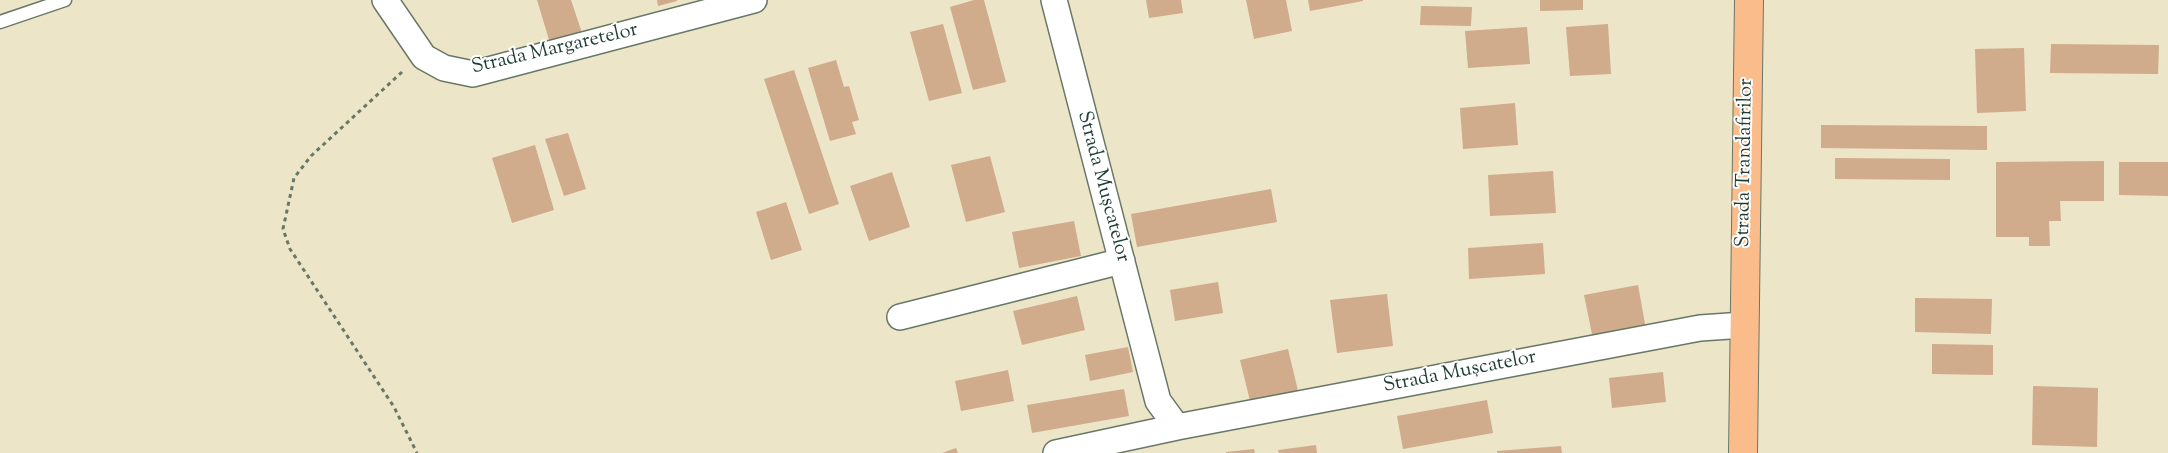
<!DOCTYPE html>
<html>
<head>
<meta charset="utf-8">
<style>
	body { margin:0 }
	canvas { display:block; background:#ede5c7 }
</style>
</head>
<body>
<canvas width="2168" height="453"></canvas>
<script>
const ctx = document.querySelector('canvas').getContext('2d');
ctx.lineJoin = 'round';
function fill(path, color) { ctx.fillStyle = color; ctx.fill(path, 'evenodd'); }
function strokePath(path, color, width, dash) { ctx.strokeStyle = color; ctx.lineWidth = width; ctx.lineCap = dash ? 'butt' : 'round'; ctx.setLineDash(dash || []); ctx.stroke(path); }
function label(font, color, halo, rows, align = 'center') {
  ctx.font = font + ' "Sorts Mill Goudy",serif'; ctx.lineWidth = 4; ctx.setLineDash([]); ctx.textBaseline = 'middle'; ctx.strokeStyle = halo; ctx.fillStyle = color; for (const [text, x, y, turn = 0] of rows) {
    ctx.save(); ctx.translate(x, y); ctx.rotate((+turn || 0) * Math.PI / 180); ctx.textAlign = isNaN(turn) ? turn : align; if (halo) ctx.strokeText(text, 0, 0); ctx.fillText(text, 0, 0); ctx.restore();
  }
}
fill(new Path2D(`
	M 537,0 L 571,0 L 582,33 L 550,43 Z
	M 657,0 L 677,0 L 677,1 L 658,6 Z
	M 974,0 L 984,0 L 1006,82 L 973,90 L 950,7 Z
	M 1146,0 L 1181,0 L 1183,13 L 1149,18 Z
	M 1246,0 L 1286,0 L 1292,31 L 1254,39 Z
	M 1308,0 L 1363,0 L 1363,1 L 1310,11 Z
	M 1540,0 L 1583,0 L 1583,10 L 1540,11 Z
	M 1421,6 L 1472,7 L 1471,26 L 1420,25 Z
	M 943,24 L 962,93 L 929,101 L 910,32 Z
	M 1608,24 L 1611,74 L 1570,76 L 1566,27 Z
	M 1527,27 L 1530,64 L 1468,68 L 1465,31 Z
	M 2051,44 L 2159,45 L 2158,74 L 2050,73 Z
	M 2024,48 L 2026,111 L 1977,113 L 1975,49 Z
	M 836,60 L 844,87 L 849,86 L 859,120 L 852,122 L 856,134 L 830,141 L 808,68 Z
	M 794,70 L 839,204 L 809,214 L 764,79 Z
	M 1515,103 L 1518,145 L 1463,149 L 1460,108 Z
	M 1821,125 L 1987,126 L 1987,150 L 1821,148 Z
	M 568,133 L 586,189 L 564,196 L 545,139 Z
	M 535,145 L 554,210 L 512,223 L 492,158 Z
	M 990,156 L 1005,212 L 966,222 L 951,165 Z
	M 1835,158 L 1950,159 L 1950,180 L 1835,179 Z
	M 2104,161 L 2104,201 L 2060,201 L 2061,221 L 2049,221 L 2050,246 L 2029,246 L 2029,237 L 1996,237 L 1996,162 Z
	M 2119,162 L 2168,162 L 2168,196 L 2119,195 Z
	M 1553,171 L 1556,213 L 1490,216 L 1488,175 Z
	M 892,172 L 910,227 L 869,241 L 850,186 Z
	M 1271,189 L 1277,222 L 1137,247 L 1131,214 Z
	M 786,202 L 802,250 L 771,260 L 756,212 Z
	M 1074,221 L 1081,256 L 1019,268 L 1012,232 Z
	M 1543,243 L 1545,274 L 1469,279 L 1468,248 Z
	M 1218,282 L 1223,313 L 1175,321 L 1170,290 Z
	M 1638,285 L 1646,329 L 1593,339 L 1584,295 Z
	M 1387,294 L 1393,346 L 1337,353 L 1330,300 Z
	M 1077,296 L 1085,330 L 1022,345 L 1013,311 Z
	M 1915,298 L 1992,299 L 1991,334 L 1915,332 Z
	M 1932,344 L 1993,345 L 1993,375 L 1932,374 Z
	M 1128,347 L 1133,372 L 1090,381 L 1085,355 Z
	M 1288,349 L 1300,399 L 1252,409 L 1240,360 Z
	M 1008,370 L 1014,401 L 961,411 L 955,381 Z
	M 1663,372 L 1666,402 L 1612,408 L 1609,378 Z
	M 2033,386 L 2098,388 L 2097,447 L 2032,445 Z
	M 1124,389 L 1129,416 L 1032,433 L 1027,405 Z
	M 1487,400 L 1493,433 L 1403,449 L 1397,416 Z
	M 1316,445 L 1317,453 L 1279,453 L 1278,450 Z
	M 1561,446 L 1562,453 L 1497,453 L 1497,451 Z
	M 956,448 L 958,453 L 942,453 Z
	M 1254,449 L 1255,453 L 1226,453 L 1226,452 Z`), '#d0ab8c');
const service = new Path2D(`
	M 0,22 L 65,0`);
const minor = new Path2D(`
	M 385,0 L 424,57 L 444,68 L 473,74 L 754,0
	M 1054,0 L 1158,401 L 1177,427
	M 900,317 L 1122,261
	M 1056,453 L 1177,427 L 1700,328 L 1744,325`);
const primary = new Path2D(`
	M 1743,453 L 1749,0`);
strokePath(service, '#677867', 15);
strokePath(minor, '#677867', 28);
strokePath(primary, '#677867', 30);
strokePath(new Path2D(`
	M 402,72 L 311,156 L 294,178 L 283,229 L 290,249 L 394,407 L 417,453`), '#677867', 3, [4, 4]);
strokePath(service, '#fff', 12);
strokePath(minor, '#fff', 25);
strokePath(primary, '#fabc8b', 28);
label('20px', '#1f3d34', '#fff', [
	["Strada Margaretelor",555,50,-13],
	["Strada Trandafirilor",1746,163,-89],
	["Strada Mușcatelor",1102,187,75],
	["Strada Mușcatelor",1460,373,-11]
]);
</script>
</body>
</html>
